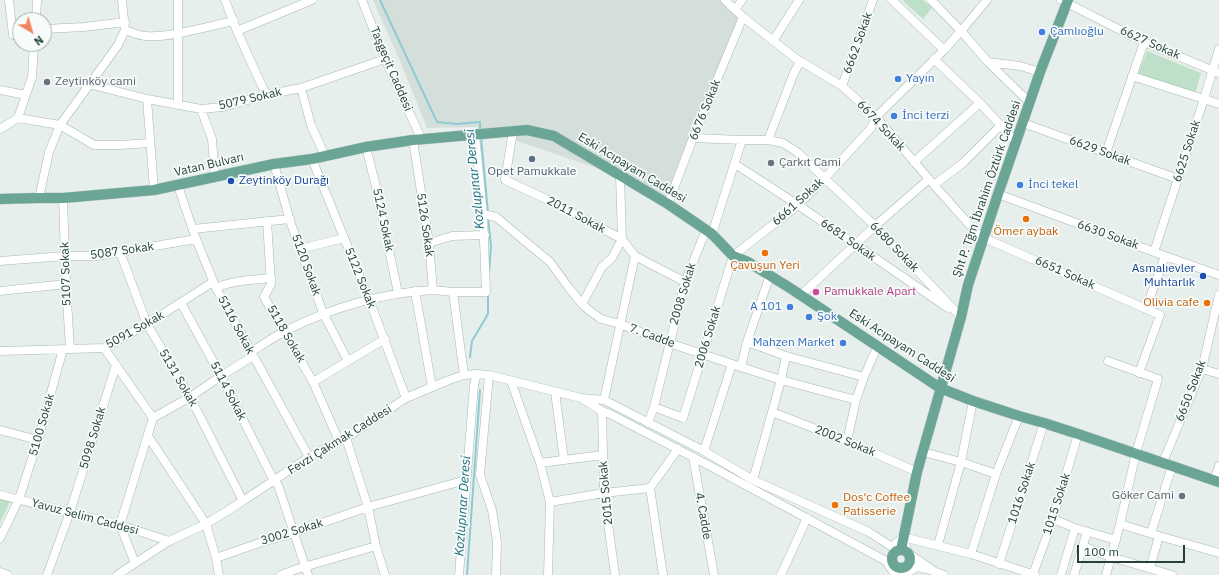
<!DOCTYPE html>
<html>
<head>
<meta charset="utf-8">
<style>
	body { margin:0 }
	#map { position:relative; width:1219px; height:575px; overflow:hidden; background:#e6efeb; font-family:"IBM Plex Sans",sans-serif }
	canvas { display:block }
	.north { position:absolute; left:12px; top:12px; width:40px; height:40px; box-sizing:border-box; background:#f7fbf9; border:1px solid #a3b1ad; border-radius:50%; rotate:142deg; font-size:11px; font-weight:700; line-height:16px; text-align:center; color:#24423a }
	.north::after { content:''; display:block; margin:auto; width:14px; height:18px; background:#f4845f; clip-path:polygon(50% 0,100% 100%,50% 72%,0 100%) }
	.scale { position:absolute; left:1077px; top:545px; width:108px; height:18px; box-sizing:border-box; border:2px solid #24423a; border-top:0; padding-left:5px; font-size:12px; line-height:14px; white-space:nowrap; color:#24423a; -webkit-text-stroke:3px #f7fbf9; paint-order:stroke }
</style>
</head>
<body>
<div id="map">
<canvas width="1219" height="575"></canvas>
<div class="north">N</div>
<div class="scale">100 m</div>
</div>
<script>
const ctx = document.querySelector('canvas').getContext('2d');
ctx.lineJoin = 'round';
function fill(path, color) { ctx.fillStyle = color; ctx.fill(path, 'evenodd'); }
function strokePath(path, color, width, dash) { ctx.strokeStyle = color; ctx.lineWidth = width; ctx.lineCap = dash ? 'butt' : 'round'; ctx.setLineDash(dash || []); ctx.stroke(path); }
function label(font, color, halo, rows, align = 'center') {
  ctx.font = font + ' "IBM Plex Sans",sans-serif'; ctx.lineWidth = 3.5; ctx.setLineDash([]); ctx.textBaseline = 'middle'; ctx.strokeStyle = halo; ctx.fillStyle = color; for (const [text, x, y, turn = 0] of rows) {
    ctx.save(); ctx.translate(x, y); ctx.rotate((+turn || 0) * Math.PI / 180); ctx.textAlign = isNaN(turn) ? turn : align; if (halo) ctx.strokeText(text, 0, 0); ctx.fillText(text, 0, 0); ctx.restore();
  }
}
fill(new Path2D(`
	M 373,0 L 725,0 L 743,17 L 670,197 L 652,194 L 614,174 L 476,127 L 427,128 L 400,61 Z`), '#d4dfda');
fill(new Path2D(`
	M 904,0 L 923,0 L 932,8 L 923,19 L 903,1 Z
	M 1147,51 L 1201,73 L 1195,94 L 1138,74 Z
	M 0,499 L 10,502 L 0,523 Z`), '#bfe0c8');
strokePath(new Path2D(`
	M 380,0 L 437,122 L 457,124 L 480,122 L 480,131
	M 481,137 L 488,213
	M 488,217 L 491,246 L 489,272
	M 470,357 L 472,341 L 488,314 L 488,293
	M 467,575 L 480,390`), '#8ec9d4', 2);
const minor = new Path2D(`
	M 9,0 L 13,35 L 20,37
	M 225,0 L 237,31 L 266,95
	M 362,0 L 385,59 L 421,138
	M 725,0 L 743,17 L 795,58 L 842,86 L 876,117 L 934,185 L 983,240
	M 892,0 L 944,50
	M 931,0 L 961,31 L 988,62 L 1030,103
	M 1061,0 L 1144,42 L 1219,73
	M 735,10 L 742,0
	M 36,20 L 37,0
	M 44,29 L 84,27 L 125,22
	M 125,30 C 132,32 139,36 146,36 C 171,38 208,26 234,21
	M 237,31 L 312,0
	M 773,41 L 799,0
	M 934,59 L 980,103 L 1016,142
	M 988,62 L 1020,66 L 1040,72
	M 1132,76 L 1219,104
	M 89,84 L 147,99 L 201,109 L 223,107 L 266,95 L 301,88 L 385,59
	M 842,86 L 873,0
	M 301,88 L 311,125 L 325,156
	M 0,90 L 26,95
	M 147,99 L 154,190
	M 178,105 L 178,0
	M 201,109 L 212,139 L 215,178
	M 18,118 L 60,125 L 94,145 L 120,145 L 150,143
	M 18,118 L 32,77 L 34,44
	M 1023,123 L 1178,179
	M 0,129 L 18,118
	M 513,131 L 505,180 L 546,199 L 622,239 L 635,256 L 685,282
	M 693,138 L 742,140 L 768,140 L 783,143 L 797,152 L 875,226 L 961,317
	M 413,140 L 429,243 L 433,290 L 453,292 L 486,292 L 483,214 L 475,135
	M 768,140 L 794,73 L 800,62
	M 366,147 L 376,187 L 398,293
	M 1106,153 L 1144,42
	M 312,159 L 369,299 L 406,398
	M 914,162 L 980,103
	M 274,164 L 290,221 L 323,313 L 348,361
	M 735,164 L 798,205 L 948,308
	M 620,175 L 622,239
	M 934,185 L 963,163 L 1001,125
	M 178,186 L 196,239 L 216,288 L 309,457
	M 998,194 L 1165,256 L 1219,275
	M 39,198 L 49,152 L 60,125 L 118,45 L 125,30 L 122,0
	M 63,198 L 66,284 L 70,349
	M 668,204 L 693,138 L 743,17
	M 483,214 L 496,217 L 550,262 L 569,288 L 582,304 L 590,311 L 601,319 L 620,324 L 669,343 L 741,367 L 781,380 L 856,400
	M 267,221 L 271,284 L 264,297 L 313,382 L 339,441
	M 193,229 L 290,219
	M 712,234 L 742,140
	M 984,238 L 1160,315 L 1139,373
	M 429,243 L 452,236 L 485,235
	M 300,249 L 344,238
	M 120,252 L 147,324 L 190,397 L 243,501
	M 1154,252 L 1204,99 L 1219,49
	M 0,261 L 65,256 L 97,256 L 196,239
	M 216,288 C 233,280 252,280 271,278
	M 0,291 L 66,284
	M 415,291 L 432,387
	M 453,292 L 464,375
	M 801,295 L 875,226 L 929,179
	M 181,303 L 221,376 L 274,481 L 278,485 L 308,575
	M 582,304 L 602,267 L 612,258 L 622,239
	M 1146,309 L 1165,256
	M 747,342 L 786,356 L 864,377
	M 104,348 L 153,418
	M 0,351 L 104,348 L 147,324 L 213,282
	M 251,352 C 262,345 274,337 285,331 C 333,307 380,293 433,290
	M 741,367 L 747,342 L 770,275
	M 1202,369 L 1219,374
	M 489,375 L 480,475 L 492,510 L 497,542 L 496,575
	M 511,381 L 540,463 L 550,502 L 548,575
	M 313,382 L 385,339
	M 555,392 L 564,460
	M 584,400 L 602,411 L 610,414 L 710,466 L 886,561 L 894,564
	M 604,400 L 635,256
	M 654,407 L 683,418 L 733,256 L 798,205 L 825,178 L 871,128 L 876,117 L 944,50 L 961,31 L 987,0
	M 602,411 L 604,493 L 615,575
	M 772,412 L 847,441 L 917,472
	M 153,418 L 190,397 L 221,376 L 253,356
	M 648,423 L 654,407 L 685,282 L 706,230
	M 0,430 L 38,440
	M 148,436 L 206,524 L 216,558 L 219,575
	M 346,438 L 368,507 L 376,546 L 385,575
	M 847,441 L 856,400 L 864,377 L 877,347
	M 704,451 L 732,364
	M 923,452 L 961,462 L 996,474
	M 693,457 L 714,575
	M 1163,462 L 1202,369 L 1219,295
	M 540,463 L 603,455
	M 753,480 L 781,380 L 786,356
	M 1214,480 L 1219,466
	M 0,495 L 120,525 L 169,541
	M 550,502 L 604,493 L 650,488
	M 1053,519 L 1075,528 L 1116,540
	M 1120,524 L 1159,536 L 1219,553
	M 1151,533 L 1172,466
	M 903,537 L 971,554 L 1035,575
	M 0,538 L 19,499 L 38,440 L 63,349
	M 904,539 L 908,553 L 934,571
	M 938,545 L 961,462 L 973,401
	M 1083,546 L 1111,557 L 1172,575
	M 971,554 L 996,474 L 1019,416
	M 216,558 L 259,543 L 293,533 L 368,507 L 466,480
	M 886,561 L 895,575
	M 135,563 L 120,525 L 153,418
	M 999,564 L 1044,423
	M 905,568 C 916,565 934,571 944,575
	M 1150,568 L 1159,536
	M 0,572 L 8,575
	M 1033,574 L 1053,519 L 1078,434
	M 47,575 L 70,512 L 116,365
	M 117,575 L 169,541 L 206,524 L 243,501 L 309,457 L 346,438 L 406,398 L 449,380 L 464,375 L 477,374 L 489,375 L 581,398 L 604,400 L 704,451 L 753,480 L 869,532 L 892,547 L 903,537
	M 281,575 L 297,569 L 376,546
	M 459,575 L 474,385 L 477,374
	M 663,575 L 650,488 L 678,449
	M 781,575 L 807,518
	M 903,575 L 916,568
	M 1061,575 L 1075,528
	M 1074,575 L 1087,532
	M 1106,575 L 1120,524 L 1136,453 L 1158,379 L 1108,361`);
const major = new Path2D(`
	M 0,199 L 38,198 L 63,198 L 154,190 L 274,164 L 312,159 L 366,147 L 413,140 L 527,130 L 554,136 L 668,204 L 712,234 L 733,256 L 748,262 L 790,288 L 940,388 L 973,401 L 1019,416 L 1044,423 L 1078,434 L 1219,482
	M 901,550 L 917,472 L 961,317 L 968,285 L 998,194 L 1040,72 L 1068,0
	M892 559a9 9 0 1 1 18 0a9 9 0 1 1-18 0Z`);
strokePath(minor, '#a8b8b2', 9);
strokePath(major, '#c2cac8', 11);
strokePath(minor, '#fff', 8);
strokePath(major, '#6aa596', 10);
for (const [x, y, r, color] of [
	[1042,32,4,"#3f7fe0"],
	[898,79,4,"#3f7fe0"],
	[47,82,4,"#6b7280"],
	[894,116,4,"#3f7fe0"],
	[532,159,4,"#5c6f8a"],
	[771,163,4,"#6b7280"],
	[231,181,4,"#1a4fb4"],
	[1020,185,4,"#3f7fe0"],
	[1026,219,4,"#e8710a"],
	[765,253,4,"#e8710a"],
	[1203,276,4,"#1a4fb4"],
	[816,292,4,"#d1479c"],
	[1207,303,4,"#e8710a"],
	[790,307,4,"#3f7fe0"],
	[809,317,4,"#3f7fe0"],
	[843,343,4,"#3f7fe0"],
	[1182,496,4,"#6b7280"],
	[835,505,4,"#e8710a"]
]) { const dot = new Path2D(); dot.arc(x, y, r, 0, 2 * Math.PI); ctx.fillStyle = color; ctx.fill(dot); strokePath(dot, '#f7fbf9', 1.5); }
label('12px', '#366cbe', '#f7fbf9', [
	["Çamlıoğlu",1050,32],
	["Yayın",906,79],
	["İnci terzi",902,116],
	["İnci tekel",1028,185],
	["A 101",782,307,"right"],
	["Şok",817,317],
	["Mahzen Market",835,343,"right"]
], 'left');
label('12px', '#24423a', '#f7fbf9', [
	["6662 Sokak",858,43,-70],
	["6627 Sokak",1150,43,24],
	["Taşgeçit Caddesi",391,69,67],
	["5079 Sokak",250,99,-13],
	["6676 Sokak",705,110,-68],
	["6674 Sokak",881,126,47],
	["6629 Sokak",1100,151,20],
	["6625 Sokak",1187,151,-72],
	["Vatan Bulvarı",209,165,-13],
	["Eski Acıpayam Caddesi",632,168,31],
	["Şht P. Tğm İbrahim Öztürk Caddesi",987,189,-71],
	["6661 Sokak",798,202,-42],
	["2011 Sokak",576,215,28],
	["5124 Sokak",383,220,78],
	["5126 Sokak",425,225,82],
	["6630 Sokak",1108,235,20],
	["6681 Sokak",848,240,35],
	["6680 Sokak",894,247,46],
	["5087 Sokak",122,251,-8],
	["5120 Sokak",306,265,70],
	["6651 Sokak",1065,273,24],
	["5107 Sokak",66,274,-92],
	["5122 Sokak",360,278,68],
	["2008 Sokak",683,294,-73],
	["5116 Sokak",236,325,62],
	["5091 Sokak",135,330,-29],
	["5118 Sokak",286,334,60],
	["7. Cadde",652,336,20],
	["2006 Sokak",708,337,-73],
	["Eski Acıpayam Caddesi",902,346,33],
	["5131 Sokak",178,378,60],
	["5114 Sokak",228,391,63],
	["6650 Sokak",1191,391,-69],
	["5100 Sokak",42,425,-74],
	["5098 Sokak",93,438,-73],
	["Fevzi Çakmak Caddesi",340,440,-32],
	["2002 Sokak",845,441,22],
	["2015 Sokak",606,493,-95],
	["1016 Sokak",1022,493,-72],
	["1015 Sokak",1057,504,-72],
	["4. Cadde",703,516,80],
	["Yavuz Selim Caddesi",85,517,15],
	["3002 Sokak",292,532,-17]
]);
label('12px', '#5b616d', '#f7fbf9', [
	["Zeytinköy cami",55,82],
	["Çarkıt Cami",779,163],
	["Göker Cami",1174,496,"right"]
], 'left');
label('12px', '#4e5e75', '#f7fbf9', [
	["Opet Pamukkale",532,172]
]);
label('12px', '#164399', '#f7fbf9', [
	["Zeytinköy Durağı",239,181],
	["Asmalıevler",1195,269,"right"],
	["Muhtarlık",1195,283,"right"]
], 'left');
label('12px', '#c56008', '#f7fbf9', [
	["Ömer aybak",1026,232],
	["Çavuşun Yeri",765,266],
	["Olivia cafe",1199,303,"right"],
	["Dos'c Coffee",843,498,"left"],
	["Patisserie",843,512,"left"]
]);
label('12px', '#b23c85', '#f7fbf9', [
	["Pamukkale Apart",824,292]
], 'left');
label('italic 13px', '#1c6f80', '#f7fbf9', [
	["Kozlupınar Deresi",475,179,-96],
	["Kozlupınar Deresi",463,506,-86]
]);
</script>
</body>
</html>
